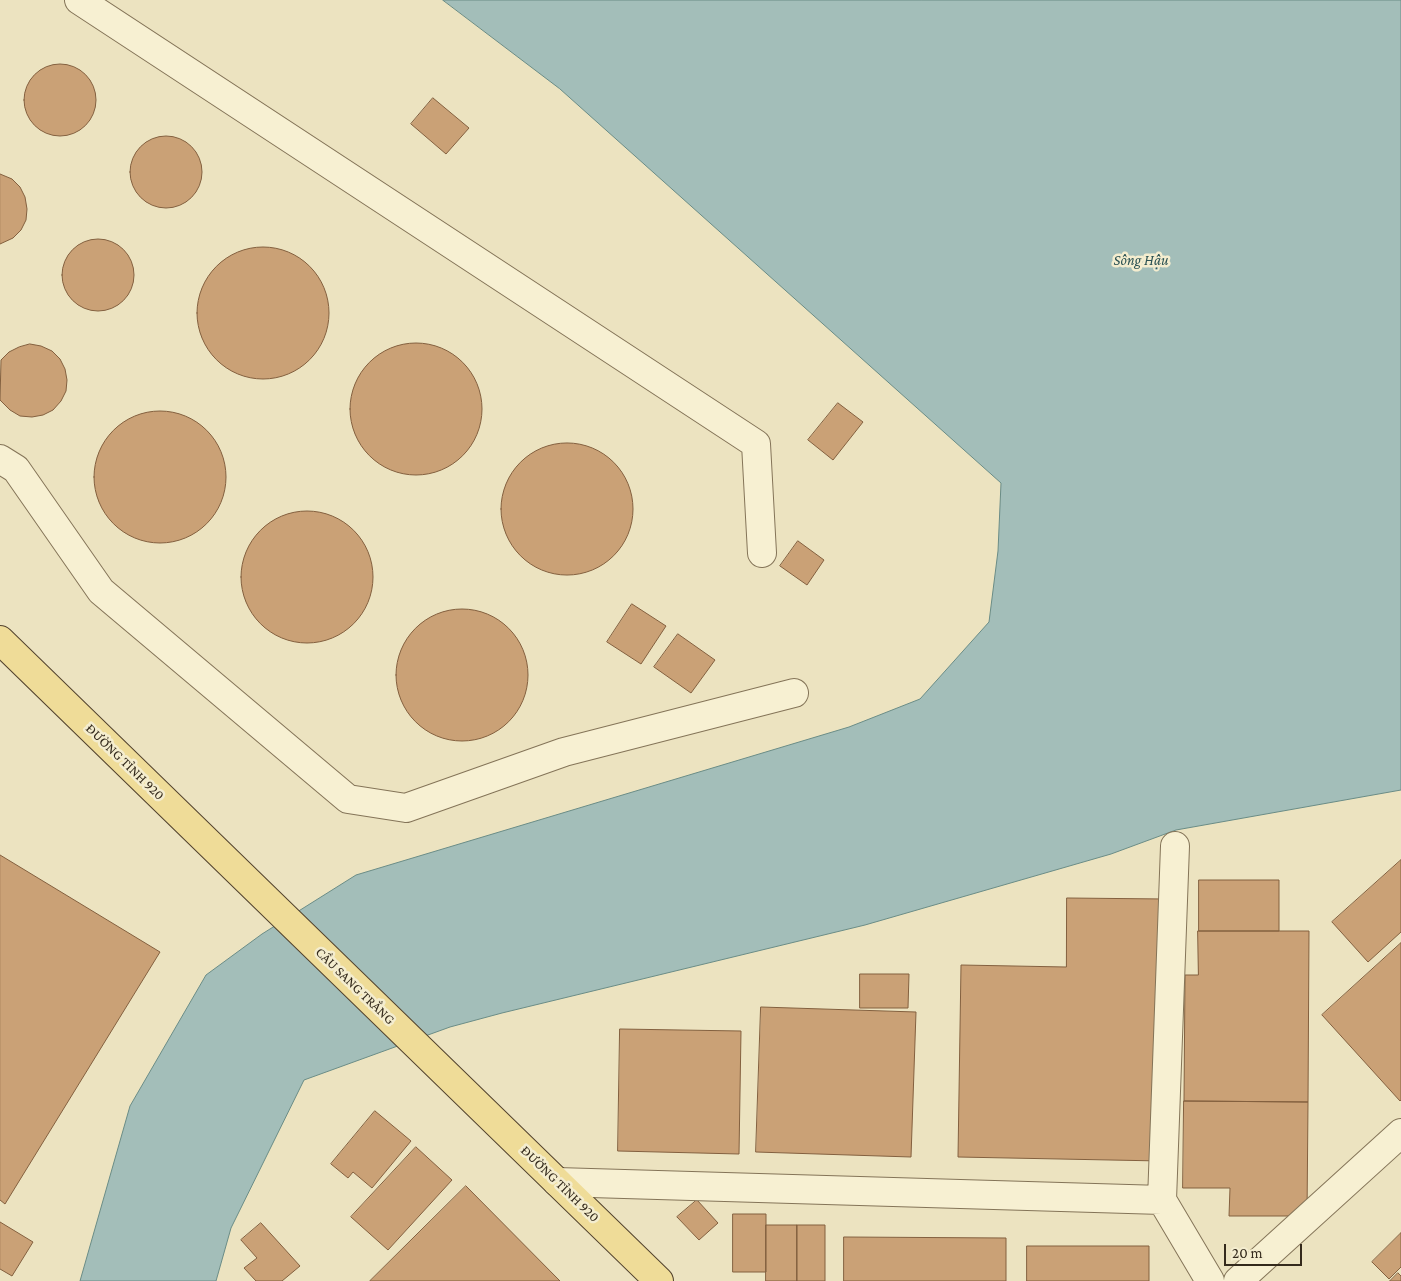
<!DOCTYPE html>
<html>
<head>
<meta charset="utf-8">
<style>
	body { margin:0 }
	#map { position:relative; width:1401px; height:1281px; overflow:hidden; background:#ece3c0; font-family:"Crimson Pro",serif }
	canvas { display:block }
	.scale { position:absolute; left:1224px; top:1244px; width:78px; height:22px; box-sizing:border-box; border:2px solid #342a1c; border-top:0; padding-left:6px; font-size:15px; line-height:18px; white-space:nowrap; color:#342a1c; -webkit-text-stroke:4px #f4edcf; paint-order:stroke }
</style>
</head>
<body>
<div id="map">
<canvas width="1401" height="1281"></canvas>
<div class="scale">20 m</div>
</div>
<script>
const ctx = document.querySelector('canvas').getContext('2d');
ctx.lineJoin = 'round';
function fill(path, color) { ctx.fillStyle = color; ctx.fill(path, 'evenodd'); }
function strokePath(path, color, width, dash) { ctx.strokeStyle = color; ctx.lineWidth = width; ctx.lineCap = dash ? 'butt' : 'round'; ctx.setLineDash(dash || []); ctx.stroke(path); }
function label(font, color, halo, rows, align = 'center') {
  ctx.font = font + ' "Crimson Pro",serif'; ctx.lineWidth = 5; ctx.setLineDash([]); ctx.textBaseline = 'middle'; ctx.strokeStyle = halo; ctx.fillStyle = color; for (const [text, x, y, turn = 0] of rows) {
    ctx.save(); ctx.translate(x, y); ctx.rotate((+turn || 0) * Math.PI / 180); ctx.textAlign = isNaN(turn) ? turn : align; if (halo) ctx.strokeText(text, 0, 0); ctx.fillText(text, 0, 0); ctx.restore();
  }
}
const water = new Path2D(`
	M 443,0 L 1401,0 L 1401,790 L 1176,830 L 1111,854 L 865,925 L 502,1013 L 450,1027 L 304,1080 L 231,1228 L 216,1281 L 80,1281 L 130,1106 L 206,975 L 262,934 L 356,875 L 849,727 L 920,699 L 989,622 L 998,551 L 1001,483 L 560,89 Z`);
fill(water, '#a3beb9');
strokePath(water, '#6a8c86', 1);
const building = new Path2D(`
	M24 100a36 36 0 1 1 72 0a36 36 0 1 1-72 0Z
	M 433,98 L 469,128 L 446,154 L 411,124 Z
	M130 172a36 36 0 1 1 72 0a36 36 0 1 1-72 0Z
	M 0,174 L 12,179 L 20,187 L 25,197 L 27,209 L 26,220 L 21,230 L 13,238 L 0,244 Z
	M62 275a36 36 0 1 1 72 0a36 36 0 1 1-72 0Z
	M197 313a66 66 0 1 1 132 0a66 66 0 1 1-132 0Z
	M350 409a66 66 0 1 1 132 0a66 66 0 1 1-132 0Z
	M 30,344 L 41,346 L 52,351 L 60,359 L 65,369 L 67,380 L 66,391 L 61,401 L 53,410 L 43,415 L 32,417 L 20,416 L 10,410 L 0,400 L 1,360 L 9,352 L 19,347 Z
	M 838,403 L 863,422 L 833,460 L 808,440 Z
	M94 477a66 66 0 1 1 132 0a66 66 0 1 1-132 0Z
	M501 509a66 66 0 1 1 132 0a66 66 0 1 1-132 0Z
	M241 577a66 66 0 1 1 132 0a66 66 0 1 1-132 0Z
	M 798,541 L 824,560 L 807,585 L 780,566 Z
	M 632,604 L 666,626 L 641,664 L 607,642 Z
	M396 675a66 66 0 1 1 132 0a66 66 0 1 1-132 0Z
	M 678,634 L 715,660 L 691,693 L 654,667 Z
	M 0,855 L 160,952 L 5,1204 L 0,1200 Z
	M 1401,860 L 1401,932 L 1368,962 L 1332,922 Z
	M 1199,880 L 1279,880 L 1279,931 L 1199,931 Z
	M 1067,898 L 1165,899 L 1161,1161 L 958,1157 L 961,965 L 1066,967 Z
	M 1198,931 L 1309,931 L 1308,1102 L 1184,1101 L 1185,975 L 1198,975 Z
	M 1401,943 L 1401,1100 L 1400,1101 L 1322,1015 Z
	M 860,974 L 909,974 L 908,1008 L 860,1008 Z
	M 761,1007 L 916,1012 L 911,1157 L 756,1152 Z
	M 620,1029 L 741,1031 L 739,1154 L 618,1151 Z
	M 1184,1101 L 1308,1102 L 1307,1216 L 1229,1216 L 1230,1188 L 1183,1188 Z
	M 375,1111 L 411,1141 L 372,1188 L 353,1172 L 348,1178 L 331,1164 Z
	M 416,1147 L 452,1180 L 388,1250 L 351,1217 Z
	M 466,1186 L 560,1281 L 370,1281 Z
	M 697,1200 L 718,1223 L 699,1240 L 677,1217 Z
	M 733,1214 L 766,1214 L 766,1272 L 733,1272 Z
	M 0,1222 L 33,1242 L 12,1276 L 0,1269 Z
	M 261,1223 L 300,1266 L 282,1281 L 256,1281 L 244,1268 L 257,1258 L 241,1240 Z
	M 766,1225 L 797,1225 L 797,1281 L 766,1281 Z
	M 797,1225 L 825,1225 L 825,1281 L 797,1281 Z
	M 1401,1233 L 1401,1267 L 1389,1279 L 1372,1262 Z
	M 844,1237 L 1006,1238 L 1006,1281 L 844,1281 Z
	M 1027,1246 L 1149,1246 L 1149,1281 L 1027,1281 Z
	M 1398,1273 L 1401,1276 L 1401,1281 L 1390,1281 Z`);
fill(building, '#caa176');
strokePath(building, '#83603f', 1);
const minor = new Path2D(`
	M 79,0 L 756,444 L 762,553
	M 0,459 L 16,469 L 101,591 L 348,799 L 406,808 L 564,752 L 794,693
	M 1175,846 L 1162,1200 L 1210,1281
	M 557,1182 L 1162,1200
	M 1238,1281 L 1401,1133`);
const major = new Path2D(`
	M 0,640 L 659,1281`);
strokePath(minor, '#847458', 30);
strokePath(major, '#52422d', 30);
strokePath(minor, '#f7f0d2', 28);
strokePath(major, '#efdc98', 28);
label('14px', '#342a1c', '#f4edcf', [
	["ĐƯỜNG TỈNH 920",125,762,44],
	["CẦU SANG TRẮNG",355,986,44],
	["ĐƯỜNG TỈNH 920",560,1184,44]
]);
label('italic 15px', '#2c5354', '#f4edcf', [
	["Sông Hậu",1141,260]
]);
</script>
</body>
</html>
